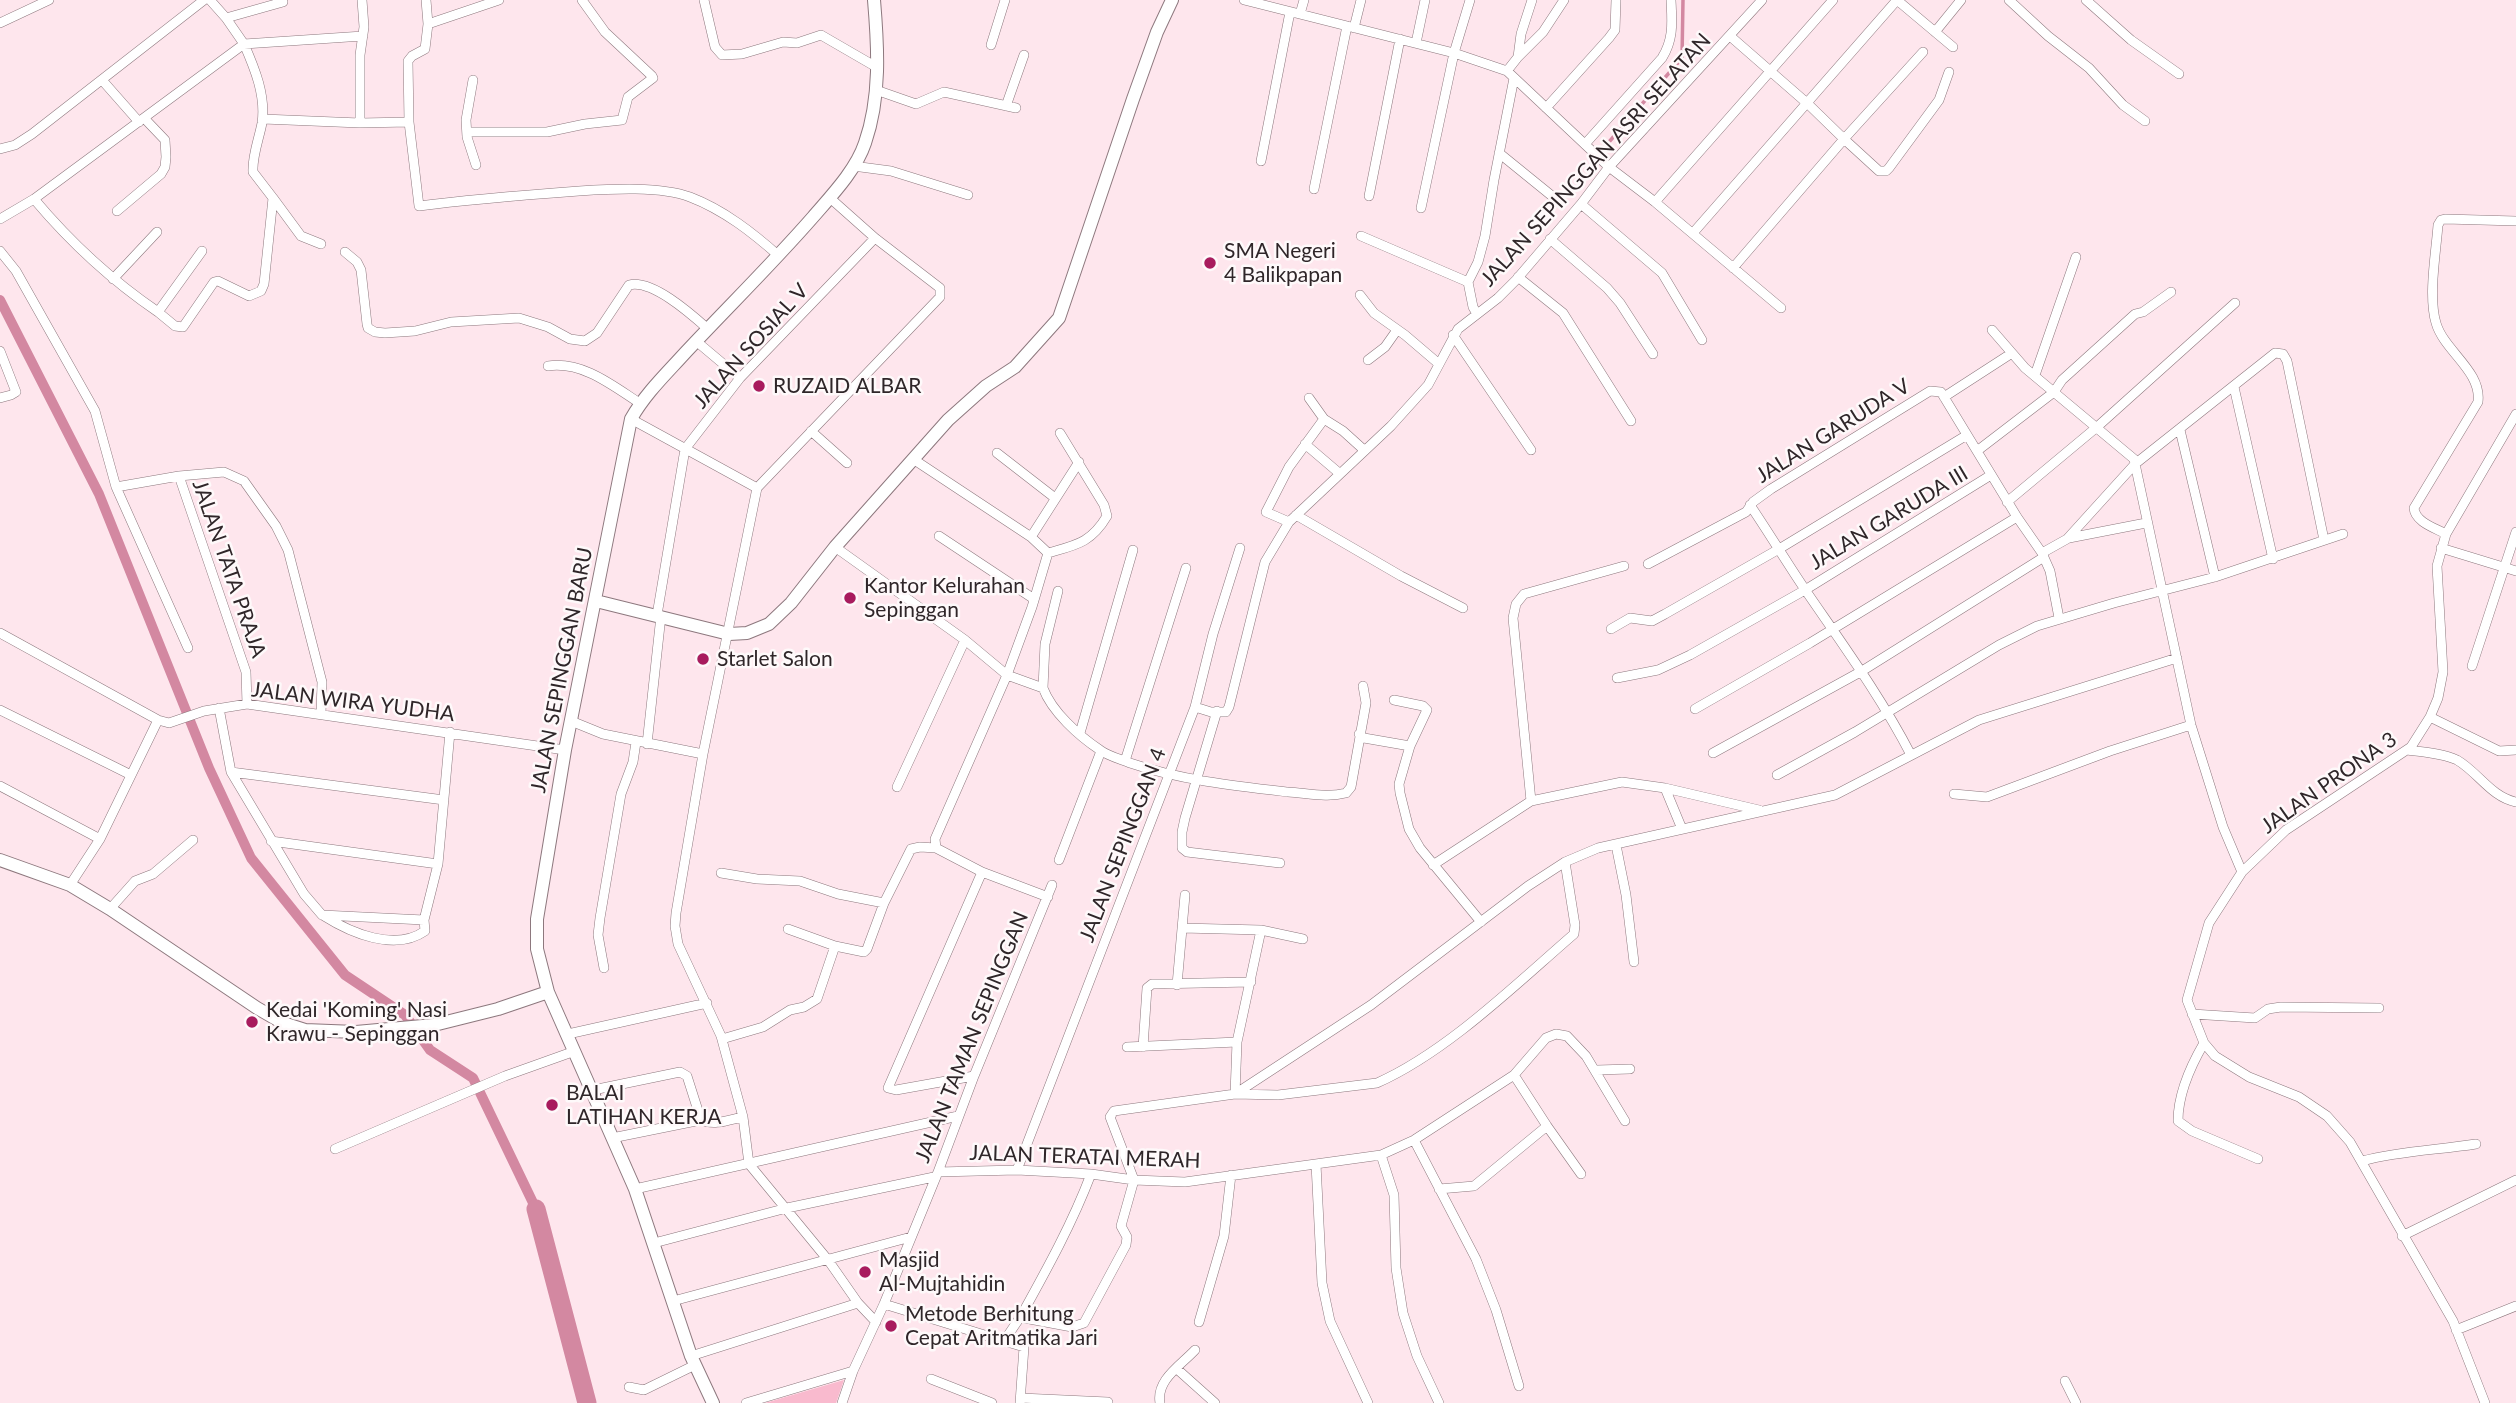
<!DOCTYPE html>
<html>
<head>
<meta charset="utf-8">
<style>
	body { margin:0 }
	canvas { display:block; background:#fee6ed }
</style>
</head>
<body>
<canvas width="2516" height="1403"></canvas>
<script>
const ctx = document.querySelector('canvas').getContext('2d');
ctx.lineJoin = 'round';
function fill(path, color) { ctx.fillStyle = color; ctx.fill(path, 'evenodd'); }
function strokePath(path, color, width, dash) { ctx.strokeStyle = color; ctx.lineWidth = width; ctx.lineCap = dash ? 'butt' : 'round'; ctx.setLineDash(dash || []); ctx.stroke(path); }
function label(font, color, halo, rows, align = 'center') {
  ctx.font = font + ' Lato,sans-serif'; ctx.lineWidth = 5; ctx.setLineDash([]); ctx.textBaseline = 'middle'; ctx.strokeStyle = halo; ctx.fillStyle = color; for (const [text, x, y, turn = 0] of rows) {
    ctx.save(); ctx.translate(x, y); ctx.rotate((+turn || 0) * Math.PI / 180); ctx.textAlign = isNaN(turn) ? turn : align; if (halo) ctx.strokeText(text, 0, 0); ctx.fillText(text, 0, 0); ctx.restore();
  }
}
fill(new Path2D(`
	M 844,1380 L 836,1403 L 765,1403 Z`), '#f9bace');
strokePath(new Path2D(`
	M 1602,150 L 1682,58 L 1683,0`), '#d388a1', 3.5);
strokePath(new Path2D(`
	M 0,300 L 99,494 L 209,768 L 251,858 L 345,975 L 405,1015 L 430,1050 L 473,1078 L 536,1209`), '#d388a1', 10);
strokePath(new Path2D(`
	M 536,1209 L 587,1403`), '#d388a1', 19);
const minor = new Path2D(`
	M 210,0 L 226,18 L 244,44 L 363,36
	M 426,0 L 428,24
	M 499,0 L 428,24 L 425,49 L 412,56 L 408,61 L 409,122 L 419,206 C 472,199 525,195 579,191 C 611,189 661,186 690,197 C 724,210 753,233 779,256
	M 704,0 L 715,47 L 722,55 L 742,54 L 783,42 L 797,43 L 821,35 L 878,68
	M 1244,0 L 1454,53 L 1507,71 L 1609,167 L 1655,202 L 1781,308
	M 1897,0 L 1953,47
	M 2009,0 L 2048,36 L 2089,68 L 2123,105 L 2145,121
	M 2086,0 L 2131,40 L 2179,74
	M 1300,14 L 1304,0
	M 226,18 L 283,2
	M 0,23 L 49,0
	M 1354,28 L 1361,0
	M 1935,32 L 1961,0
	M 1730,36 L 1808,104 L 1844,139 L 1733,268
	M 1416,43 L 1425,0
	M 991,45 L 1005,0
	M 1923,52 L 1844,139 L 1879,171 L 1886,171 L 1889,168 L 1939,100 L 1949,72
	M 1518,57 L 1543,32 L 1564,0
	M 1507,71 L 1518,57 L 1521,34 L 1532,0
	M 102,80 L 139,122
	M 473,80 L 466,120 L 467,137 L 476,165
	M 876,90 L 916,104 L 944,92 L 1016,108
	M 1006,106 L 1024,55
	M 1546,108 L 1609,38 L 1615,30 L 1616,0
	M 263,119 L 360,123 L 409,122
	M 360,123 L 360,55 L 364,27 L 362,0
	M 467,132 L 547,132 L 585,124 L 622,120 L 628,97 L 653,78 L 652,76 L 605,32 L 582,0
	M 1586,143 L 1662,58 C 1674,39 1672,22 1671,0
	M 0,149 L 15,145 L 32,134 L 204,0
	M 1499,153 L 1552,196
	M 1261,161 L 1290,12
	M 853,166 L 891,171 L 968,195
	M 1314,189 L 1347,26
	M 1369,196 L 1400,39
	M 273,198 L 301,236 L 321,244
	M 34,199 C 71,243 111,280 158,312 L 202,251
	M 1655,202 L 1833,0
	M 1581,204 L 1662,273 L 1702,340
	M 1421,208 L 1454,53 L 1470,0
	M 117,211 L 161,174 L 165,167 L 166,157 L 165,140 L 144,118
	M 0,219 L 34,199 L 244,44 C 255,69 266,96 262,123 C 259,139 252,156 253,172 L 273,198 L 264,284 L 261,291 L 249,296 L 218,281 L 214,282 L 183,327 L 175,326 L 158,312
	M 1693,233 L 1897,0
	M 1361,236 L 1468,282
	M 1550,239 L 1607,288 L 1620,303 L 1653,354
	M 0,251 L 16,271 L 95,411 L 116,487 L 188,648
	M 345,252 L 357,262 L 361,270 L 367,324 L 368,328 L 375,332 L 385,333 L 415,331 L 451,322 L 519,318 L 548,327 L 570,339 L 585,341 L 597,333 L 629,285 C 652,279 691,314 708,329
	M 1518,277 L 1563,313 L 1631,421
	M 113,279 L 157,232
	M 1360,295 L 1374,313 L 1405,335 L 1439,364
	M 1477,314 L 1473,307 L 1468,282 L 1478,262 L 1485,236 L 1494,180 L 1514,78
	M 1992,330 L 2025,368 L 2134,459 L 2191,725 L 2223,827 L 2242,872
	M 1453,335 L 1531,450
	M 696,341 L 740,378
	M 0,351 L 16,392 L 11,395 L 0,398
	M 1368,360 L 1385,347 L 1397,330
	M 548,366 C 583,361 613,386 641,404
	M 2035,375 L 2076,257
	M 2234,387 L 2273,559
	M 1944,397 L 2012,353
	M 1309,398 L 1324,419 L 1343,431 L 1364,450
	M 631,419 L 757,488
	M 2180,430 L 2215,577
	M 811,431 L 847,463
	M 1060,433 L 1104,505 L 1107,516 C 1091,543 1076,545 1048,553 L 1032,607 L 1007,675 L 1043,688 C 1052,712 1079,736 1100,750 C 1108,756 1120,759 1130,763 C 1180,780 1235,786 1288,792 C 1307,793 1327,798 1346,793 L 1351,787 L 1366,703 L 1363,686
	M 1305,444 L 1339,473
	M 1977,451 L 2054,392 L 2062,380 L 2135,314 L 2143,312 L 2171,292
	M 997,453 L 1055,498
	M 913,459 L 1031,537 L 1048,553
	M 179,476 L 224,472 L 244,481 L 276,526 L 288,550 L 322,682 L 321,714
	M 116,487 L 179,476 L 246,672 L 247,704
	M 2007,502 L 2097,427 L 2235,303
	M 1750,505 C 1769,533 1787,563 1806,591 C 1843,645 1881,697 1911,755
	M 1296,515 L 1401,576 L 1463,608
	M 1289,522 L 1266,512 L 1289,467 L 1324,419
	M 2446,534 C 2435,528 2415,522 2414,508 L 2478,402 C 2482,371 2444,351 2436,323 C 2428,296 2436,253 2438,225 L 2441,220 L 2445,219 L 2516,221
	M 939,536 L 1034,599
	M 1031,537 L 1079,462
	M 2069,538 L 2146,523
	M 835,547 L 965,640 L 1007,675 L 935,839 L 936,848 L 982,872 L 1048,897
	M 2441,548 L 2516,571
	M 2042,553 L 2067,539 L 2135,464 L 2275,353 L 2283,354 L 2287,361 L 2324,540
	M 1648,564 L 1746,512 L 1753,502 L 1771,489 L 1930,391 L 1941,392 L 2017,517 L 2042,553 L 2050,571 L 2059,618
	M 657,615 L 685,449 L 740,378 L 875,238
	M 1611,629 L 1630,618 L 1652,621 L 1665,614 L 1779,549 L 1967,435
	M 0,633 L 158,720
	M 2472,666 L 2516,532
	M 1617,678 L 1658,670 L 1690,655 L 1805,590 L 1991,475
	M 1043,688 L 1045,644 L 1058,591
	M 1394,700 L 1423,706 L 1427,710 L 1410,746 L 1399,784 L 1400,793 L 1409,829 L 1420,848 L 1481,922
	M 1195,707 L 1211,712 L 1226,712 L 1229,707 L 1265,562 L 1289,522 L 1391,426 L 1428,385 L 1458,329 L 1498,298 L 1516,280 L 1581,204 L 1609,167 L 1762,0
	M 219,708 L 231,772 L 304,894 L 322,915 L 424,920 L 438,864 L 450,732
	M 1695,709 L 1810,643 L 2017,517
	M 0,710 L 131,775
	M 1217,711 L 1185,818 L 1182,832 L 1182,848 L 1187,852 L 1280,863
	M 2430,717 L 2499,751 L 2516,750
	M 571,721 L 603,734 L 703,754 L 757,488 L 940,297 L 940,288 L 875,238 L 830,198
	M 1080,733 L 1133,550
	M 1359,734 L 1364,738 L 1410,746
	M 647,744 L 661,616
	M 2407,750 C 2423,752 2442,753 2457,760 C 2478,772 2491,797 2516,802
	M 1713,753 L 1862,671 L 2044,557
	M 703,754 L 676,913 L 675,926 L 678,944 L 721,1036 L 743,1117 L 749,1164 L 828,1260 L 858,1303 L 876,1322
	M 1125,761 L 1186,568
	M 231,772 L 444,800
	M 1777,775 L 1855,732 L 1999,645 L 2037,626 L 2114,603 L 2215,577 L 2343,534
	M 0,786 L 100,839
	M 897,787 L 965,640
	M 1665,788 L 1682,829
	M 1954,794 L 1987,797 L 2110,751 L 2191,725
	M 1531,801 L 1622,782 L 1665,788 L 1759,810
	M 271,841 L 438,864
	M 1616,845 L 1626,895 L 1634,962
	M 1059,860 L 1101,751
	M 1433,865 L 1531,801 L 1513,618 L 1516,604 L 1524,594 L 1624,566
	M 721,873 L 757,879 L 800,881 L 838,894 L 884,903 L 911,849 L 920,847 L 936,848
	M 70,885 L 100,839 L 158,720 L 169,723 L 204,711 L 247,704 L 565,750
	M 110,909 L 135,881 L 153,874 L 193,840
	M 324,916 C 351,933 395,952 425,931 L 424,920
	M 1182,928 L 1261,930 L 1303,939
	M 788,929 L 835,946 L 864,952 L 867,949 L 884,903
	M 1261,930 L 1237,1042 L 1235,1094 L 1278,1095 L 1377,1083 C 1447,1052 1516,984 1574,934 L 1575,925 L 1565,862
	M 604,968 L 598,935 L 600,918 L 621,794 L 633,762 L 636,742
	M 1177,985 L 1185,895
	M 2192,1014 L 2255,1018 L 2268,1009 L 2281,1007 L 2379,1008
	M 568,1034 L 707,1003
	M 722,1039 L 763,1027 L 790,1010 L 804,1007 L 817,999 L 835,946
	M 2204,1043 C 2190,1067 2178,1094 2178,1121 L 2192,1131 L 2258,1159
	M 1127,1047 L 1237,1042
	M 1143,1047 L 1147,988 L 1152,984 L 1251,982
	M 1597,1070 L 1630,1069
	M 1514,1075 L 1547,1126 L 1581,1174
	M 974,1076 L 896,1090 L 888,1088 L 982,872
	M 593,1090 L 680,1072 L 687,1076 L 701,1120 C 714,1126 729,1120 743,1117
	M 612,1138 L 701,1120
	M 1414,1140 L 1476,1259 L 1496,1310 L 1519,1386
	M 335,1149 L 505,1076 L 575,1051
	M 1381,1155 L 1394,1195 L 1396,1268 L 1403,1313 L 1417,1356 L 1439,1403
	M 2362,1161 C 2399,1151 2438,1150 2476,1144
	M 1316,1164 L 1322,1283 L 1330,1321 L 1368,1403
	M 1017,1170 L 1195,707 L 1213,634 L 1240,548
	M 938,1172 L 1017,1170 L 1091,1174 L 1134,1180 L 1185,1182 L 1381,1155 L 1414,1140 L 1514,1075 L 1546,1038 L 1556,1034 L 1567,1036 L 1586,1056 L 1625,1121
	M 1091,1174 C 1072,1224 1047,1269 1021,1316 L 1024,1318 L 1072,1327 L 1084,1323 L 1126,1245 L 1127,1237 L 1121,1226 L 1134,1180 L 1110,1117 L 1114,1111 L 1235,1094 L 1371,1005 L 1528,886 L 1565,862 L 1598,848 L 1835,795 L 1979,720 L 2177,658
	M 635,1189 L 958,1116
	M 1439,1189 L 1474,1186 L 1547,1126
	M 2402,1236 L 2516,1180
	M 654,1243 L 787,1208 L 934,1177
	M 673,1301 L 911,1237
	M 884,1304 L 1004,1341 L 1021,1316
	M 1199,1322 L 1224,1236 L 1231,1175
	M 2456,1330 L 2516,1306
	M 1004,1341 L 1024,1347 L 1020,1403
	M 691,1356 L 858,1303
	M 1177,1369 L 1215,1403
	M 931,1379 L 992,1403
	M 2065,1381 L 2076,1403
	M 629,1387 L 644,1390 L 695,1365
	M 1021,1398 L 1108,1402
	M 746,1403 L 853,1371
	M 842,1403 L 853,1371 L 884,1304 L 938,1172 L 974,1076 L 1052,885
	M 1160,1403 C 1156,1380 1180,1366 1195,1350
	M 2485,1403 L 2453,1321 L 2350,1142 L 2327,1116 L 2299,1097 L 2249,1077 L 2215,1056 L 2204,1043 L 2187,1000 L 2209,923 L 2242,872 L 2286,830 L 2411,747 L 2430,717 L 2438,698 L 2443,672 L 2437,566 L 2446,534 L 2516,414`);
const tertiary = new Path2D(`
	M 596,601 L 729,634 L 747,633 L 769,624 L 791,603 L 835,547 L 948,420 L 986,386 L 1015,367 L 1059,318 L 1133,99 L 1157,32 L 1172,0
	M 0,860 L 70,885 L 110,909 L 257,1008 L 283,1023 L 305,1030 L 356,1032 L 434,1025 L 498,1009 L 548,992
	M 713,1403 L 691,1356 L 635,1189 L 548,992 L 537,949 L 537,919 L 565,750 L 631,419 C 645,394 666,374 685,353 C 728,307 772,264 813,217 C 832,195 856,170 865,143 C 881,97 878,47 874,0`);
strokePath(minor, '#8d787e', 10);
strokePath(tertiary, '#8d787e', 14);
strokePath(minor, '#fff', 9);
strokePath(tertiary, '#fff', 12);
for (const [x, y, r, color] of [
	[1210,263,7,"#a81c5e"],
	[759,386,7,"#a81c5e"],
	[850,598,7,"#a81c5e"],
	[703,659,7,"#a81c5e"],
	[252,1022,7,"#a81c5e"],
	[552,1105,7,"#a81c5e"],
	[865,1272,7,"#a81c5e"],
	[891,1326,7,"#a81c5e"]
]) { const dot = new Path2D(); dot.arc(x, y, r, 0, 2 * Math.PI); ctx.fillStyle = color; ctx.fill(dot); strokePath(dot, '#fef9fa', 2.5); }
label('21px', '#2f2629', '#fef9fa', [
	["JALAN SEPINGGAN ASRI SELATAN",1596,160,-48],
	["JALAN SOSIAL V",751,346,-48],
	["JALAN GARUDA V",1833,431,-32],
	["JALAN GARUDA III",1889,518,-31],
	["JALAN TATA PRAJA",229,569,71],
	["JALAN SEPINGGAN BARU",562,670,-79],
	["JALAN WIRA YUDHA",353,702,7],
	["JALAN PRONA 3",2329,783,-35],
	["JALAN SEPINGGAN 4",1123,845,-69],
	["JALAN TAMAN SEPINGGAN",972,1037,-68],
	["JALAN TERATAI MERAH",1085,1157,2]
]);
label('21px', '#2f2629', '#fef9fa', [
	["SMA Negeri",1224,251],
	["4 Balikpapan",1224,275],
	["RUZAID ALBAR",773,386],
	["Kantor Kelurahan",864,586],
	["Sepinggan",864,610],
	["Starlet Salon",717,659],
	["Kedai 'Koming' Nasi",266,1010],
	["Krawu - Sepinggan",266,1034],
	["BALAI",566,1093],
	["LATIHAN KERJA",566,1117],
	["Masjid",879,1260],
	["Al-Mujtahidin",879,1284],
	["Metode Berhitung",905,1314],
	["Cepat Aritmatika Jari",905,1338]
], 'left');
</script>
</body>
</html>
